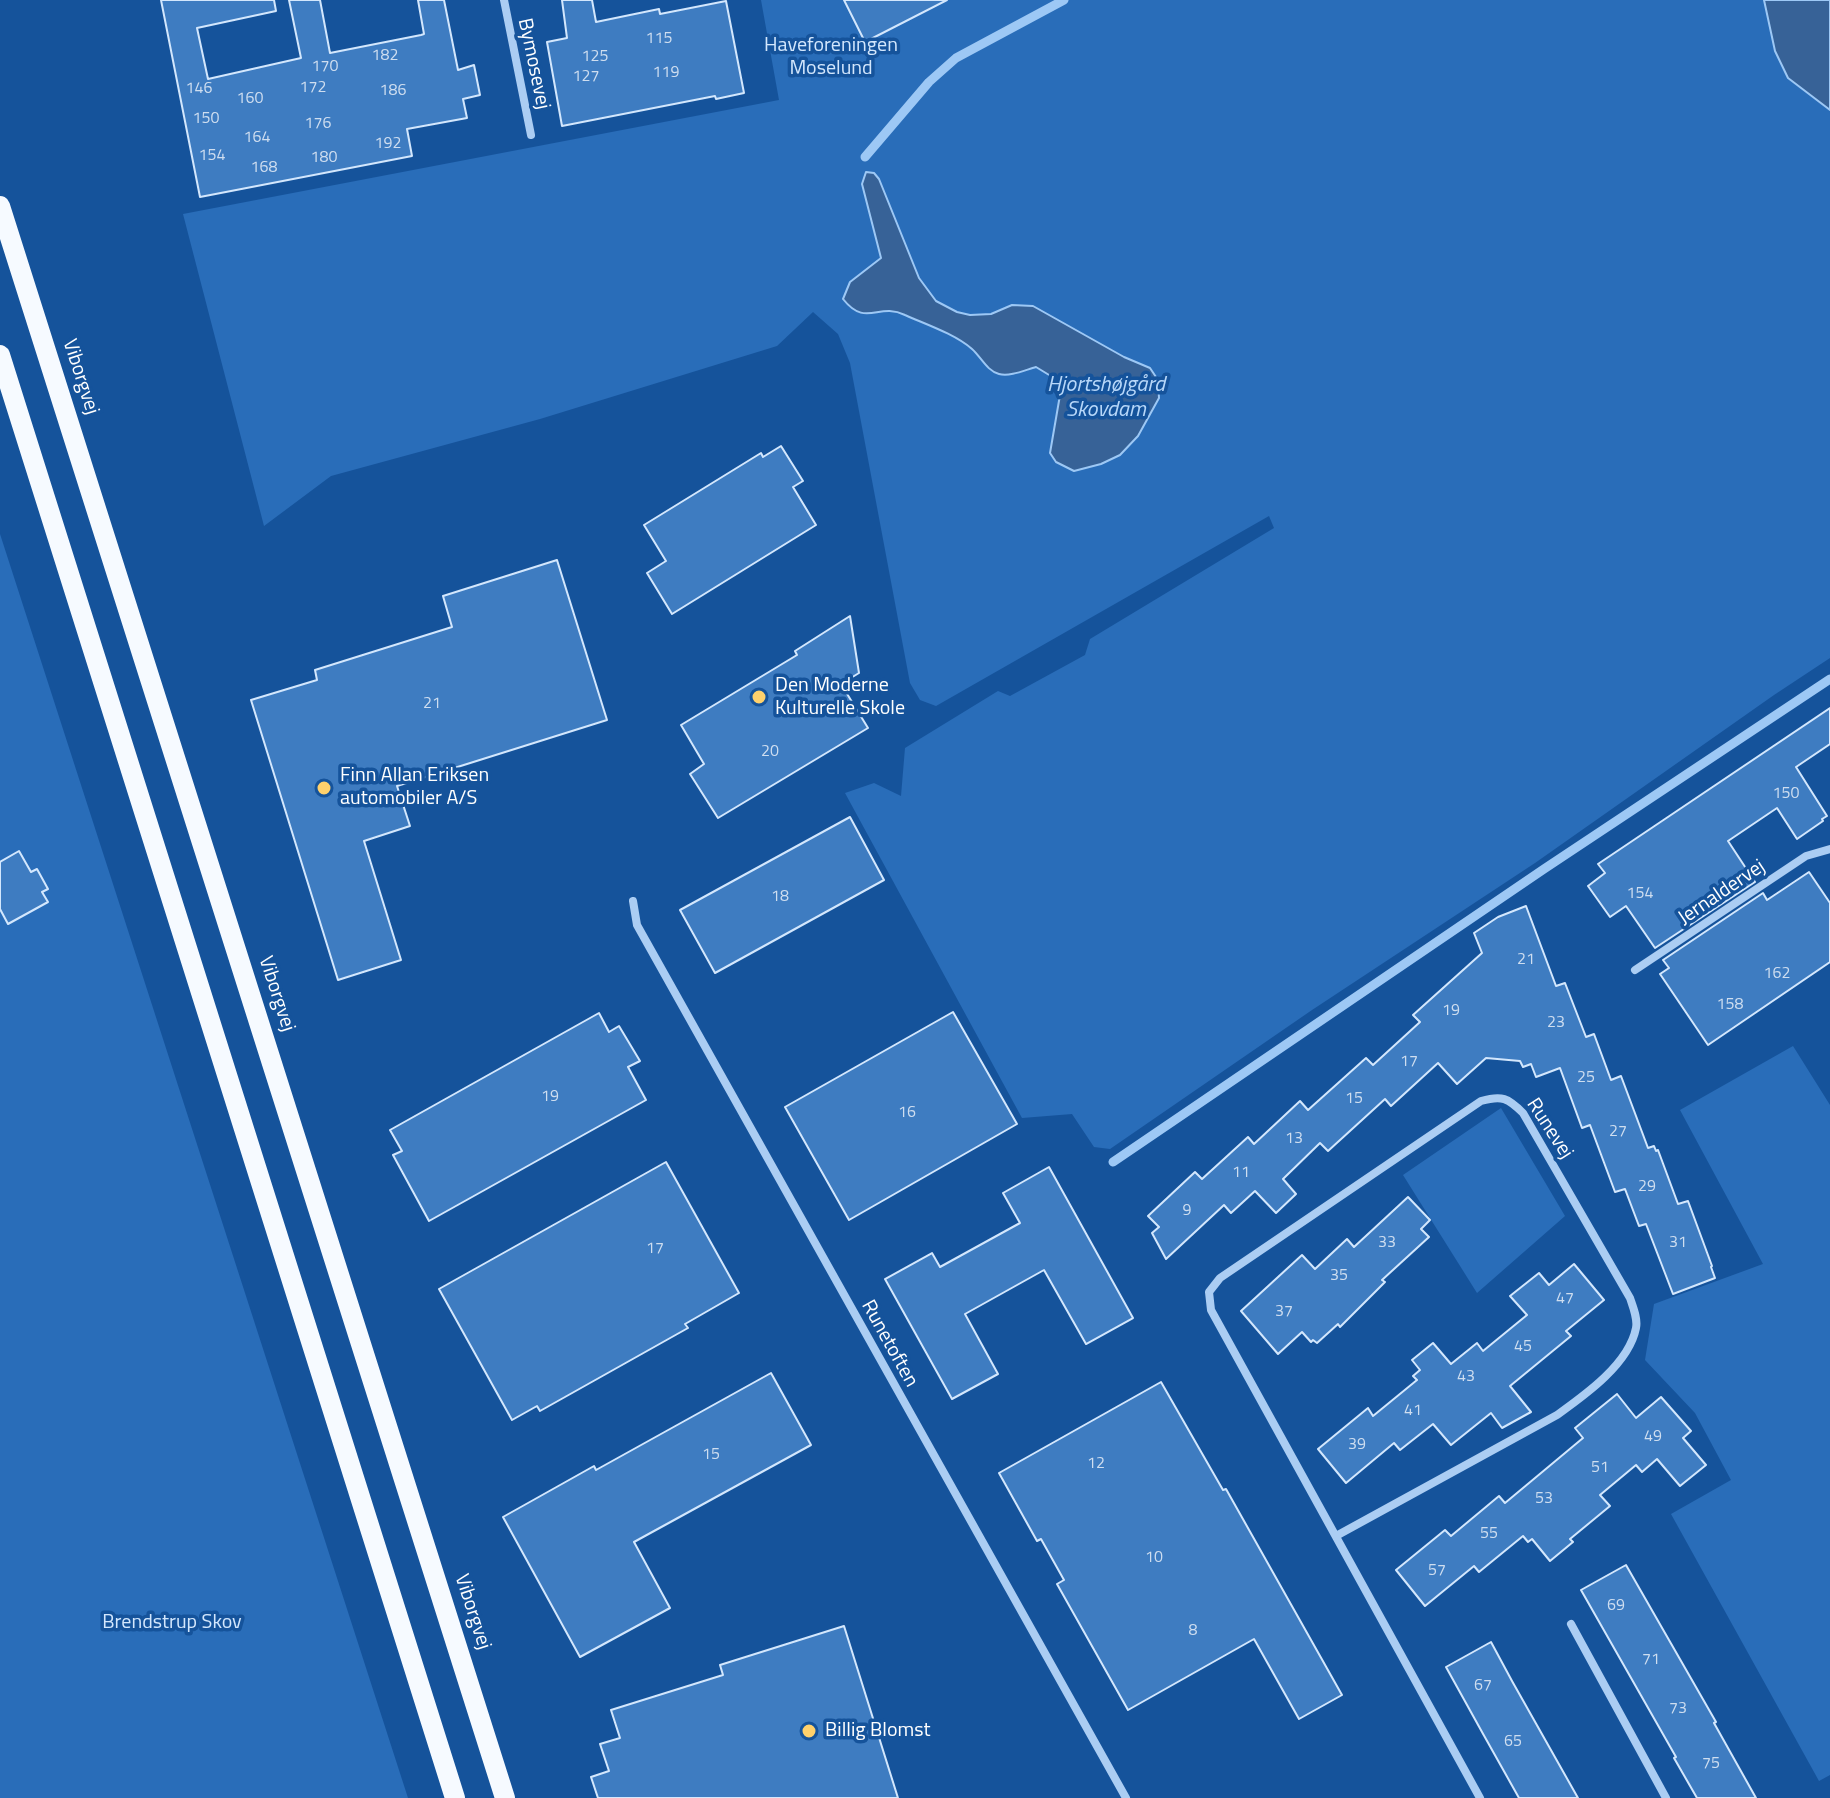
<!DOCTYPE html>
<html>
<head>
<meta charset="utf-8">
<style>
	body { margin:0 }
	canvas { display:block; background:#15539b }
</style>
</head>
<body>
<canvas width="1830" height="1798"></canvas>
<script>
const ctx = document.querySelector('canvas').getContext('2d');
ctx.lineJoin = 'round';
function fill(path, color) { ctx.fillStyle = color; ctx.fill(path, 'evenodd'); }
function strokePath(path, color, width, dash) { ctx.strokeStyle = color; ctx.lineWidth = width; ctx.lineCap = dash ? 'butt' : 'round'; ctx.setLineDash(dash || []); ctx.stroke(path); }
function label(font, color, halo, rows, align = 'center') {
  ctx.font = font + ' "Titillium Web",sans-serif'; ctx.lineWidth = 7; ctx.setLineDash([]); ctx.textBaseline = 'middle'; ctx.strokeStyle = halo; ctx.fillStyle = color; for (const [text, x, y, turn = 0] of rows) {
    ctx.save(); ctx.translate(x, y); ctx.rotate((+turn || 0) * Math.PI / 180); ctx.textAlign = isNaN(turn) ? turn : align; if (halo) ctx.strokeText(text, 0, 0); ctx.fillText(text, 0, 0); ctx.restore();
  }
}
fill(new Path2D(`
	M 761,0 L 1764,0 L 1775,51 L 1788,78 L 1830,110 L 1830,658 L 1774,695 L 1535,863 L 1312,1010 L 1110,1149 L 1094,1147 L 1072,1114 L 1022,1118 L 845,793 L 874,783 L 901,796 L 905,748 L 998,691 L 1010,696 L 1085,655 L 1090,639 L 1274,528 L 1269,516 L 936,706 L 920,700 L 910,683 L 850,363 L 838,334 L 813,312 L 777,346 L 540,419 L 331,476 L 264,526 L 183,214 L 779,100 Z
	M 0,534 L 408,1798 L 0,1798 Z
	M 1793,1046 L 1830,1105 L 1830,1775 L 1819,1781 L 1671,1514 L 1731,1480 L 1695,1413 L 1645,1360 L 1654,1304 L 1763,1264 L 1680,1110 Z
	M 1501,1108 L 1565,1216 L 1477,1293 L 1403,1175 Z`), '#296db9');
const water = new Path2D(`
	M 1764,0 L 1830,0 L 1830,110 L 1788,78 L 1775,51 Z
	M 866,172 L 874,173 L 879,179 L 919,278 L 936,301 L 957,312 L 970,315 L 991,314 L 1012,305 L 1033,306 L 1124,357 L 1150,368 L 1158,380 L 1159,398 L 1138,436 L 1120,455 L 1101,464 L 1074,471 L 1056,462 L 1050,453 L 1060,395 L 1054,378 L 1036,367 C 1025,370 1010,377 999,374 C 987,371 981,357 972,349 C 955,334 925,324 905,315 C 878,302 866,328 843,299 L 850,282 L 881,258 L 862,184 Z`);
fill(water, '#376297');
strokePath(water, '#9dc8f5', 2);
strokePath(new Path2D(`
	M 865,157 L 929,82 L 956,58 L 1064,0
	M 1113,1162 L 1544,869 L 1830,679`), '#9dc8f5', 9);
const building = new Path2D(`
	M 161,0 L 274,0 L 276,11 L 197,28 L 208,79 L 301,58 L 289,0 L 320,0 L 330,53 L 421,35 L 424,34 L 418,0 L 444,0 L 458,70 L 474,65 L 480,95 L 463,99 L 467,118 L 407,129 L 412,156 L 200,197 Z
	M 562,0 L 592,0 L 596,22 L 659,9 L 660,14 L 726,1 L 744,93 L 716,99 L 715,96 L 562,126 L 547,42 L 567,38 Z
	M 844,0 L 947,0 L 865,42 Z
	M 781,446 L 803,481 L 793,487 L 816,525 L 672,614 L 647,573 L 666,561 L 644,525 L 761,453 L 763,457 Z
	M 557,560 L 607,720 L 397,786 L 410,826 L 364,841 L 401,960 L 338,980 L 251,700 L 317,680 L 315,670 L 452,627 L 443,596 Z
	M 850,616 L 859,673 L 841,684 L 868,728 L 718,818 L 690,774 L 704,764 L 681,725 L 797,655 L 795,651 Z
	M 1830,708 L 1830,744 L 1796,767 L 1827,816 L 1822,819 L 1823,821 L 1797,839 L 1777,808 L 1728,841 L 1755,882 L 1655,948 L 1626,906 L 1610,917 L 1588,886 L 1605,873 L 1598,864 Z
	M 850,817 L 884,880 L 715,973 L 680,910 Z
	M 19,851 L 31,872 L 37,869 L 48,889 L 42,892 L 48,902 L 8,924 L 0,909 L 0,862 Z
	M 1809,872 L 1830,903 L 1830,962 L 1708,1045 L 1660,974 L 1669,968 L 1663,960 L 1763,893 L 1767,900 Z
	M 1526,906 L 1556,986 L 1565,983 L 1586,1037 L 1594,1034 L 1611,1080 L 1621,1076 L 1648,1148 L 1654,1146 L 1656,1151 L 1658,1150 L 1678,1204 L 1688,1201 L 1712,1266 L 1711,1267 L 1715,1278 L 1673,1294 L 1646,1224 L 1639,1226 L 1625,1189 L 1615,1192 L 1590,1125 L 1582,1128 L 1560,1068 L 1536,1077 L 1531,1064 L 1523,1067 L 1520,1061 L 1486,1058 L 1457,1084 L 1438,1063 L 1391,1106 L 1385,1099 L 1328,1151 L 1320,1143 L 1283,1179 L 1296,1194 L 1276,1213 L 1255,1191 L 1231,1213 L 1224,1205 L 1166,1259 L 1152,1233 L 1159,1227 L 1148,1216 L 1195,1172 L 1202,1179 L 1248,1137 L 1254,1144 L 1300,1101 L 1308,1110 L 1366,1058 L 1373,1065 L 1420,1022 L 1413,1015 L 1482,953 L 1474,933 L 1498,917 Z
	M 953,1012 L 1017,1124 L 849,1220 L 785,1107 Z
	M 599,1013 L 609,1032 L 619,1026 L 640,1061 L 628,1067 L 646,1100 L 429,1221 L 393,1155 L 402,1151 L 390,1130 Z
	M 666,1162 L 739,1293 L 685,1324 L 688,1328 L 540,1411 L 537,1406 L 512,1420 L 439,1289 Z
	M 1049,1167 L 1133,1318 L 1086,1344 L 1044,1270 L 965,1314 L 998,1374 L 952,1399 L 885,1279 L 932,1253 L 940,1267 L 1020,1223 L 1003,1193 Z
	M 1408,1197 L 1430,1220 L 1421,1229 L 1429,1237 L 1382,1280 L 1385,1282 L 1340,1327 L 1338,1324 L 1317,1343 L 1313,1340 L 1311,1342 L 1302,1332 L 1278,1354 L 1241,1311 L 1302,1255 L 1315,1269 L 1347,1239 L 1354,1247 Z
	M 1574,1264 L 1604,1300 L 1566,1331 L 1571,1336 L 1510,1386 L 1531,1412 L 1502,1428 L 1491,1413 L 1451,1445 L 1433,1424 L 1400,1450 L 1394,1443 L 1346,1483 L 1318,1449 L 1368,1408 L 1373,1416 L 1417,1380 L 1413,1376 L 1420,1370 L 1412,1360 L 1433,1343 L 1451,1364 L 1477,1343 L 1483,1351 L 1527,1315 L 1510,1296 L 1539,1273 L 1549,1285 Z
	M 771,1373 L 811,1445 L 634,1542 L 670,1608 L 580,1657 L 503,1517 L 594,1466 L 596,1470 Z
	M 1161,1382 L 1223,1490 L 1226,1489 L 1342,1695 L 1299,1719 L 1254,1639 L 1128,1710 L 1057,1584 L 1064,1580 L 1041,1539 L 1037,1541 L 999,1473 Z
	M 1617,1394 L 1636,1418 L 1661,1397 L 1691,1431 L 1683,1438 L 1706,1465 L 1680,1486 L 1657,1459 L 1642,1472 L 1636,1465 L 1600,1495 L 1610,1506 L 1570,1539 L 1573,1542 L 1550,1561 L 1532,1539 L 1528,1542 L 1523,1536 L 1479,1572 L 1474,1566 L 1425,1606 L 1396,1570 L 1445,1530 L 1451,1536 L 1499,1496 L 1505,1503 L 1583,1438 L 1575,1428 Z
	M 1626,1565 L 1716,1722 L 1714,1723 L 1756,1798 L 1697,1798 L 1674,1758 L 1676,1757 L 1581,1590 Z
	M 844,1626 L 898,1798 L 598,1798 L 591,1777 L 609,1771 L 600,1744 L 620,1738 L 611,1710 L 723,1675 L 720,1665 Z
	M 1491,1642 L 1512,1681 L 1578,1798 L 1519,1798 L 1482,1732 L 1446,1667 Z`);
fill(building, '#3e7cc1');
strokePath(building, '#d3e7fd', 2);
strokePath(new Path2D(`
	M 504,0 L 531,135
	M 633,901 L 637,925 L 1126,1798
	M 1635,970 L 1806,856 L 1830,849
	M 1336,1536 L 1557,1415 C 1585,1395 1629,1364 1636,1328 C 1638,1319 1633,1307 1630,1298 L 1523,1113 C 1508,1098 1502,1095 1481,1101 L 1220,1278 L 1209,1292 L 1211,1310 L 1480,1798
	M 1571,1624 L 1666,1798`), '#abcdf3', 8);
strokePath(new Path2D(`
	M 0,206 L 505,1798
	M 0,355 L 455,1798`), '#f6faff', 20);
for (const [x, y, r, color] of [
	[759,697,8,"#ffd16c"],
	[324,788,8,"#ffd16c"],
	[809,1731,8,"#ffd16c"]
]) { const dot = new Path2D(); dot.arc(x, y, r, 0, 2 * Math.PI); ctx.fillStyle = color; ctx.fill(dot); strokePath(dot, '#15539b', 3); }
label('16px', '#cfdef0', null, [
	["115",659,39],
	["182",385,56],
	["125",595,57],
	["170",325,67],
	["119",666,73],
	["127",586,77],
	["172",313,88],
	["146",199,89],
	["186",393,91],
	["160",250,99],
	["150",206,119],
	["176",318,124],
	["164",257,138],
	["192",388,144],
	["154",212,156],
	["180",324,158],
	["168",264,168],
	["21",432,704],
	["20",770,752],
	["150",1786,794],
	["154",1640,894],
	["18",780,897],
	["21",1526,960],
	["162",1777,974],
	["158",1730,1005],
	["19",1451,1011],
	["23",1556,1023],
	["17",1409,1062],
	["25",1586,1078],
	["19",550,1097],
	["15",1354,1099],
	["16",907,1113],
	["27",1618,1132],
	["13",1294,1139],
	["11",1241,1173],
	["29",1647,1187],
	["9",1187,1211],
	["33",1387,1243],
	["31",1678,1243],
	["17",655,1249],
	["35",1339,1276],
	["47",1565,1299],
	["37",1284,1312],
	["45",1523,1347],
	["43",1466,1377],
	["41",1413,1411],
	["49",1653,1437],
	["39",1357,1445],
	["15",711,1455],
	["12",1096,1464],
	["51",1600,1468],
	["53",1544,1499],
	["55",1489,1534],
	["10",1154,1558],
	["57",1437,1571],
	["69",1616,1606],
	["8",1193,1631],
	["71",1651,1660],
	["67",1483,1686],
	["73",1678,1709],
	["65",1513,1742],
	["75",1711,1764]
]);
label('20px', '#d3e7fd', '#15539b', [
	["Haveforeningen",831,46],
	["Moselund",831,69],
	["Brendstrup Skov",172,1623]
]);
label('20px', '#fff', '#15539b', [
	["Bymosevej",533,64,78],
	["Viborgvej",80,377,72],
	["Jernaldervej",1722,893,-34],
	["Viborgvej",276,994,72],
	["Runevej",1549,1129,57],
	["Runetoften",889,1344,61],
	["Viborgvej",472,1612,72]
]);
label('20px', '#fff', '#15539b', [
	["Den Moderne",775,686],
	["Kulturelle Skole",775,709],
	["Finn Allan Eriksen",340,776],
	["automobiler A/S",340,799],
	["Billig Blomst",825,1731]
], 'left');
label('italic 22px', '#b7d7f9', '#15539b', [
	["Hjortshøjgård",1106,386],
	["Skovdam",1106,411]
]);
</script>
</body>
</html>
